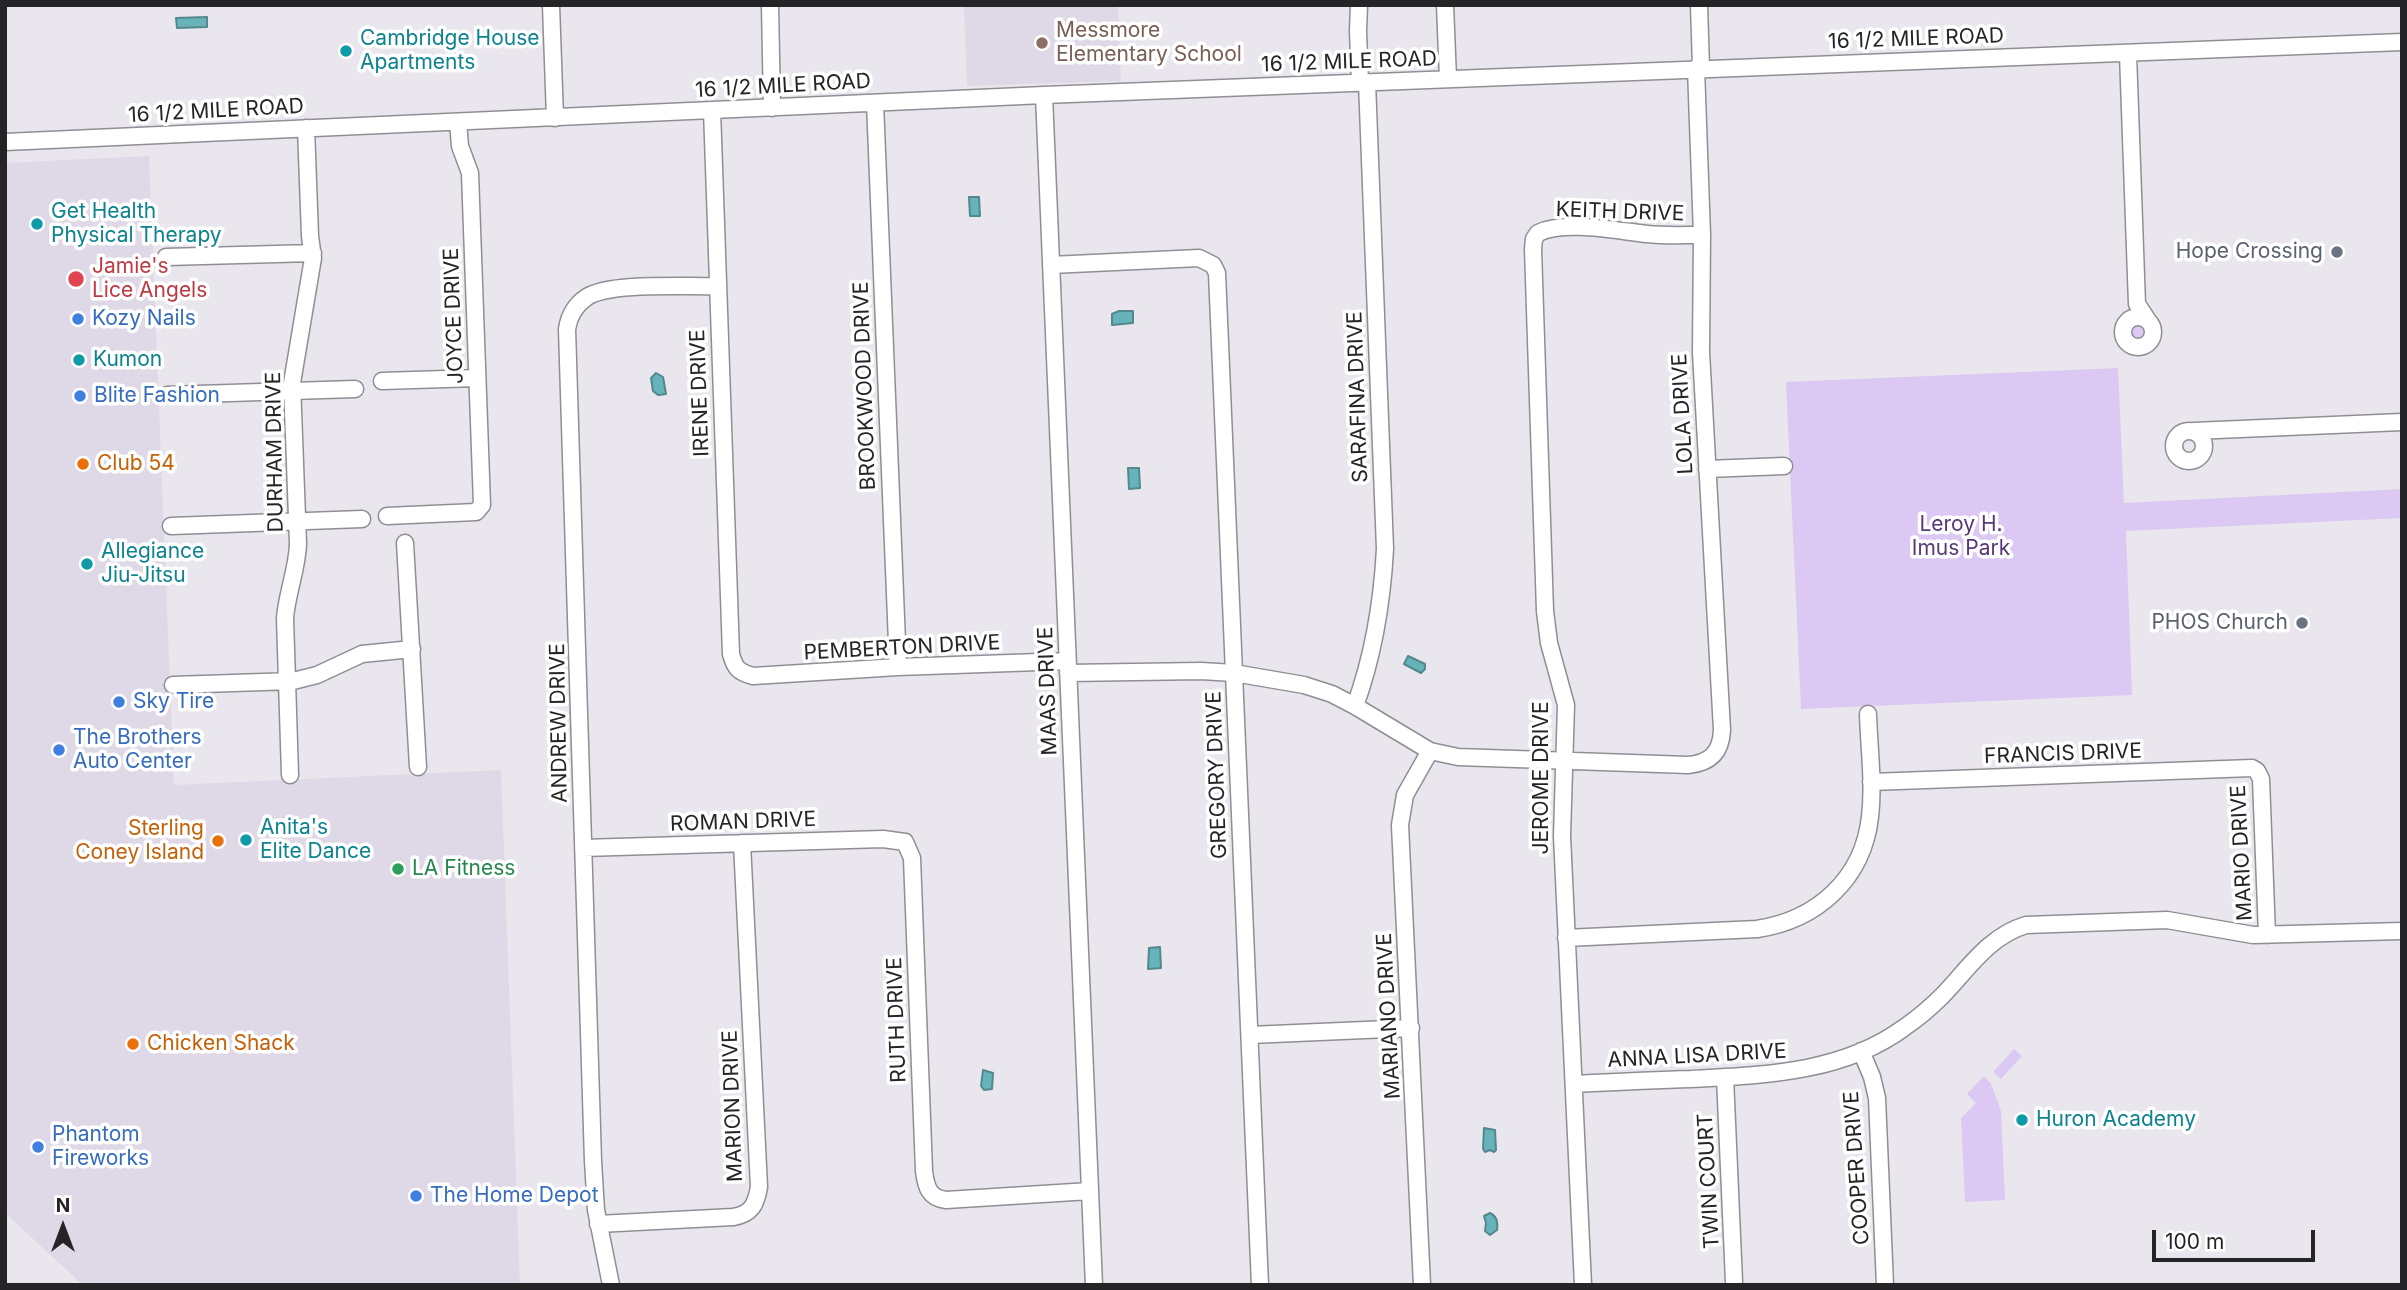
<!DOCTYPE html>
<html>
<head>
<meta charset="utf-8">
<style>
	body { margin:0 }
	#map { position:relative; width:2407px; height:1290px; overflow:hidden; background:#e9e6ed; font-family:Inter,sans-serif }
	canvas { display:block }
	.frame { position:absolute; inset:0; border:7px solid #252426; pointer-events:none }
	.north { position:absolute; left:28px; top:1192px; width:70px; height:70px; -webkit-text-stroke:5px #fff; paint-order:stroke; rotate:0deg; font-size:19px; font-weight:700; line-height:28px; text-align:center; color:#252426 }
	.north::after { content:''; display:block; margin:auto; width:24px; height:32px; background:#252426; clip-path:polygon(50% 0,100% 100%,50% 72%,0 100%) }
	.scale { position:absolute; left:2152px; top:1230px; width:163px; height:32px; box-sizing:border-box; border:4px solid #252426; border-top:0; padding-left:9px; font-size:21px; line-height:24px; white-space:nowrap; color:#252426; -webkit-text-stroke:5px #fff; paint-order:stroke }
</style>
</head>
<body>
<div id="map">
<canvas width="2407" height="1290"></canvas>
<div class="frame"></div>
<div class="north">N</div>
<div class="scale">100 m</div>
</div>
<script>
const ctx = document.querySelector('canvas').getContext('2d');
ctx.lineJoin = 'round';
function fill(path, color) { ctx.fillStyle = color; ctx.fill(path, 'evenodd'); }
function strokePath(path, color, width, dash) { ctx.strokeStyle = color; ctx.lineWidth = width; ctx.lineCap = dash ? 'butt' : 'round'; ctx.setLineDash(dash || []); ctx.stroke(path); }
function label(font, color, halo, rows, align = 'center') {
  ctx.font = font + ' Inter,sans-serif'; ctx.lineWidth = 7; ctx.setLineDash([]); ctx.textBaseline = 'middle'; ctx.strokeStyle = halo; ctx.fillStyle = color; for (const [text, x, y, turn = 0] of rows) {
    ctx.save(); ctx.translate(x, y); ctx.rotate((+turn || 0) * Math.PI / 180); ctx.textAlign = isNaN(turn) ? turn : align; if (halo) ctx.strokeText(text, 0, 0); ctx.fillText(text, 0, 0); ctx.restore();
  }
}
fill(new Path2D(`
	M 964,5 L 1118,5 L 1121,81 L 967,86 Z
	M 149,156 L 174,785 L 501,770 L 520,1285 L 83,1285 L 5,1213 L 5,163 Z`), '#dfd9e7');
fill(new Path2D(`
	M2130 332a8 8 0 1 1 16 0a8 8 0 1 1-16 0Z
	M 2118,368 L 2124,503 L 2402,489 L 2402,518 L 2126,531 L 2132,695 L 1801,709 L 1786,382 Z
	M 2014,1049 L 2022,1056 L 2001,1079 L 1993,1072 Z
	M 1984,1076 L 1992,1085 L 1989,1088 L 1992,1086 L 2001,1111 L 2005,1200 L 1965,1202 L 1961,1118 L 1976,1103 L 1967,1094 Z`), '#dbc9f3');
const water = new Path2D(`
	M 207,17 L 207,27 L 177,28 L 176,18 Z
	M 969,197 L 979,197 L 980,216 L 970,216 Z
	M 1119,311 L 1133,311 L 1133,323 L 1112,325 L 1112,314 Z
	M 656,373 L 663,377 L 666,394 L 658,395 L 653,391 L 651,378 Z
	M 1128,468 L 1139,468 L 1140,488 L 1129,489 Z
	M 1408,656 L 1425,664 L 1425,669 L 1421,673 L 1404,664 Z
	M 1160,947 L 1161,968 L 1148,969 L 1149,948 Z
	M 983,1070 L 993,1073 L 992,1089 L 984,1090 L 981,1086 Z
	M 1484,1128 L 1495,1130 L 1496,1150 L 1494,1152 L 1490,1150 L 1485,1152 L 1483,1149 Z
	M 1490,1213 C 1497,1216 1498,1223 1497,1230 L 1490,1235 L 1485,1231 L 1486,1223 L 1484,1216 Z`);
fill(water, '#67b3ba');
strokePath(water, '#53888e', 2);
const minor = new Path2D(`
	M 551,5 L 555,118
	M 770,5 L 772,108
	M 1359,5 L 1358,31 L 1360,83
	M 1445,5 L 1448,79
	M 1699,5 L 1701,68
	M 2128,54 L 2137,304 L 2147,319
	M 1044,95 L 1094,1285
	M 875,103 L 898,667
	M 712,110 L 731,654 C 735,669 739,672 753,676 L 898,667 L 1067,661
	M 5,142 L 1044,95 L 2402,42
	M 166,257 L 313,253
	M 1051,265 L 1199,258 L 1213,265 L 1217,273 L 1260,1285
	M2123 332a15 15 0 1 1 30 0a15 15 0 1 1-30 0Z
	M 382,381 L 477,378
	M 167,395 L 355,389
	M2174 446a15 15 0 1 1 30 0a15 15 0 1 1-30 0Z
	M 2194,431 L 2402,422
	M 1707,469 L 1784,466
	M 387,516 L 476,512 L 482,505 L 470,173 L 460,146 L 458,122
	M 171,526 L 362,519
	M 405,543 L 418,767
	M 1068,673 L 1201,671 L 1234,673 L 1304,685 L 1332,694 L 1355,706 L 1430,751 L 1458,757 L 1688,765 C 1710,763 1721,753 1722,730 L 1701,352 L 1702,235 L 1696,68
	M 173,685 L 293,681 L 317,675 L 362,654 L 412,649
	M 1355,706 C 1374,654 1382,604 1385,549 L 1367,82
	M 290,775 L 285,618 C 287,593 297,570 298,544 L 292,383 L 313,258 L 310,236 L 306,128
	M 1871,782 L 2252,768 L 2257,771 L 2261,779 L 2267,935
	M 583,848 L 883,839 L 905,842 L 912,858 L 924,1171 C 926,1187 929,1198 946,1200 L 1090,1191
	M 1566,938 L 1757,929 C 1817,920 1863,879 1870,817 C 1874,783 1869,748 1868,714
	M 1250,1035 L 1411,1028
	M 1861,1051 L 1872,1077 L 1877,1098 L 1885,1285
	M 1725,1077 L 1734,1282
	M 1574,1084 C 1613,1082 1652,1080 1691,1079 C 1765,1075 1843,1073 1905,1027 C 1918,1018 1931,1007 1942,996 C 1968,969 1989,936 2026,925 L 2167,920 L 2253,935 L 2402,931
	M 598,1224 L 733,1217 C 752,1214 756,1204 759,1187 L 742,843
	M 611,1285 L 596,1210 L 593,1161 L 567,329 C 569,316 575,305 587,297 C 610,282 687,287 717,286
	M 1422,1285 L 1400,825 L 1405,795 L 1430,751
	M 1583,1285 L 1562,836 L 1566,705 L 1549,643 L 1545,611 L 1533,249 L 1534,239 L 1538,233 C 1566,220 1617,231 1647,234 C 1665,236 1684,235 1702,235`);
strokePath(minor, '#908e94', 19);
strokePath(minor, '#fff', 16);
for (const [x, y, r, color] of [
	[1042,43,7,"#8d6e63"],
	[346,51,7,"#0f9aa8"],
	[37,224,7,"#0f9aa8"],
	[2337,252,7,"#6b7280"],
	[76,279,9,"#e0444e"],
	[78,319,7,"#3f7fe0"],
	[79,360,7,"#0f9aa8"],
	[80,396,7,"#3f7fe0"],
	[83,464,7,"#e8710a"],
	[87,564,7,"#0f9aa8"],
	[2302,623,7,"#6b7280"],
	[119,702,7,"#3f7fe0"],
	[59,750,7,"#3f7fe0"],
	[246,840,7,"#0f9aa8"],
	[218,841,7,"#e8710a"],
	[398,869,7,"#2e9e5b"],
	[133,1044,7,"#e8710a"],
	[2022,1120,7,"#0f9aa8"],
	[38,1147,7,"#3f7fe0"],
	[416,1196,7,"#3f7fe0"]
]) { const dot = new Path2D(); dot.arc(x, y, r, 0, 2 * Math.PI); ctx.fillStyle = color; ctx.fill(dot); strokePath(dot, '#fff', 2.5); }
label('21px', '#785e54', '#fff', [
	["Messmore",1056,31],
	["Elementary School",1056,55]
], 'left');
label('21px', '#0d838f', '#fff', [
	["Cambridge House",360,39],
	["Apartments",360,63],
	["Get Health",51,212],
	["Physical Therapy",51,236],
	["Kumon",93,360],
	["Allegiance",101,552],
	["Jiu-Jitsu",101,576],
	["Anita's",260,828],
	["Elite Dance",260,852],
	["Huron Academy",2036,1120]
], 'left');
label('21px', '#252426', '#fff', [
	["16 1/2 MILE ROAD",1916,39,-2],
	["16 1/2 MILE ROAD",1349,62,-2],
	["16 1/2 MILE ROAD",783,86,-3],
	["16 1/2 MILE ROAD",216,111,-3],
	["KEITH DRIVE",1620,212,2],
	["JOYCE DRIVE",454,316,-92],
	["BROOKWOOD DRIVE",865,386,-92],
	["IRENE DRIVE",700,393,-92],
	["SARAFINA DRIVE",1358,397,-92],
	["LOLA DRIVE",1683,414,-93],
	["DURHAM DRIVE",275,452,-91],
	["PEMBERTON DRIVE",902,648,-3],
	["MAAS DRIVE",1048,691,-92],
	["ANDREW DRIVE",559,723,-91],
	["FRANCIS DRIVE",2063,754,-2],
	["GREGORY DRIVE",1217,775,-92],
	["JEROME DRIVE",1542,778,-90],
	["ROMAN DRIVE",743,822,-2],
	["MARIO DRIVE",2242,853,-93],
	["MARIANO DRIVE",1389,1016,-93],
	["RUTH DRIVE",897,1020,-92],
	["ANNA LISA DRIVE",1697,1056,-3],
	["MARION DRIVE",733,1106,-92],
	["COOPER DRIVE",1857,1168,-94],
	["TWIN COURT",1709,1181,-93]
]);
label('21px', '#5b616d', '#fff', [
	["Hope Crossing",2323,252],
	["PHOS Church",2288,623]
], 'right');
label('21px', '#be3a42', '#fff', [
	["Jamie's",92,267],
	["Lice Angels",92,291]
], 'left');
label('21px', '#366cbe', '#fff', [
	["Kozy Nails",92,319],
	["Blite Fashion",94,396],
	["Sky Tire",133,702],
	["The Brothers",73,738],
	["Auto Center",73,762],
	["Phantom",52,1135],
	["Fireworks",52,1159],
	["The Home Depot",430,1196]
], 'left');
label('21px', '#c56008', '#fff', [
	["Club 54",97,464],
	["Sterling",204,829,"right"],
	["Coney Island",204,853,"right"],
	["Chicken Shack",147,1044]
], 'left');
label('21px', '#583978', '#fff', [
	["Leroy H.",1961,525],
	["Imus Park",1961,549]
]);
label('21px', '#27864d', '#fff', [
	["LA Fitness",412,869]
], 'left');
</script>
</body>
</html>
